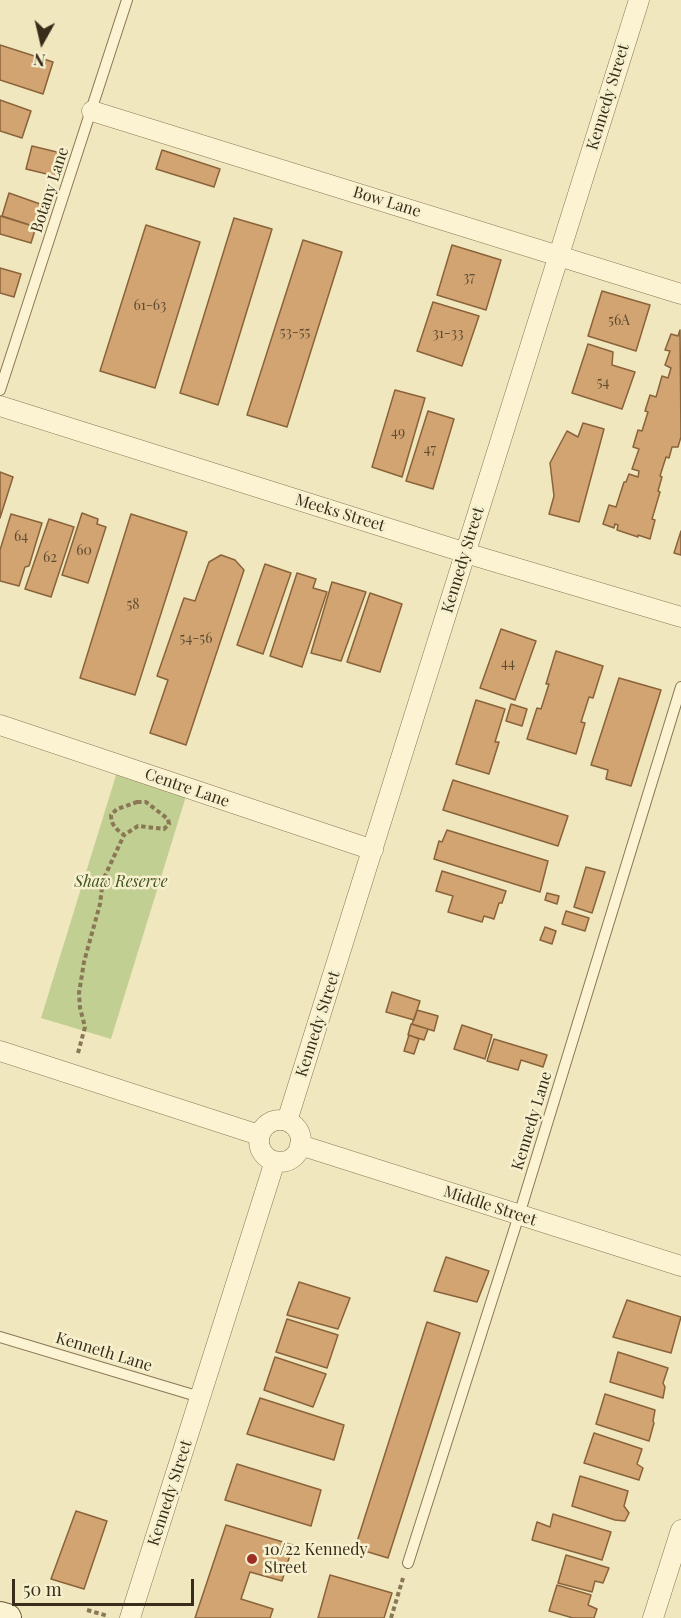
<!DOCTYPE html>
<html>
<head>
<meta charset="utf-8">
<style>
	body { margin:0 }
	#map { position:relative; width:681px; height:1618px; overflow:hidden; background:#f0e7be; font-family:"Playfair Display",serif }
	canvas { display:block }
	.north { position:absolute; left:12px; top:12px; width:60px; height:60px; -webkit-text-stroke:4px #f7f0ce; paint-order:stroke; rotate:188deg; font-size:16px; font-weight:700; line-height:24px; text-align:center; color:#382d1b }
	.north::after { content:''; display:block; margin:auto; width:21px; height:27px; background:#382d1b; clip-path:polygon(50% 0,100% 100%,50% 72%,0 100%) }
	.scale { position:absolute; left:12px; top:1579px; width:182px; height:27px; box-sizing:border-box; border:3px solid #382d1b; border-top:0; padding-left:8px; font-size:18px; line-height:21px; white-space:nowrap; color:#382d1b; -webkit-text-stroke:4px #f7f0ce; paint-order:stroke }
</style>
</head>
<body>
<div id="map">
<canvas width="681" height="1618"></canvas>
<div class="north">N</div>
<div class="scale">50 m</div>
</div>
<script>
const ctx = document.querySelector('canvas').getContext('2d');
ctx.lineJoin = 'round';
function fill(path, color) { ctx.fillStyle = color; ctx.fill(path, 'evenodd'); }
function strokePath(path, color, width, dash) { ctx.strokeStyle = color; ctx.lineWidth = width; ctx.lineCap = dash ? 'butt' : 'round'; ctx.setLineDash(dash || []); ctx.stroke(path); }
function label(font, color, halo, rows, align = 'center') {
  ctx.font = font + ' "Playfair Display",serif'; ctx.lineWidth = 5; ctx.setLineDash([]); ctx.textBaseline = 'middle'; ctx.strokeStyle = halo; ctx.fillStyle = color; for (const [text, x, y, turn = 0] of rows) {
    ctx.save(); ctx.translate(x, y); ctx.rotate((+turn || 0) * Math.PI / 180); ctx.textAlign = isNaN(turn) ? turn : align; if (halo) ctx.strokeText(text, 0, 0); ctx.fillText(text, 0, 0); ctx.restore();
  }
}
fill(new Path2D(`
	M 117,772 L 187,793 L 111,1039 L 41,1018 Z`), '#c1cf92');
const building = new Path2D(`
	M 0,45 L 53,62 L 43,94 L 0,80 Z
	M 0,100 L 31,111 L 22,138 L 0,131 Z
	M 32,146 L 61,153 L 55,176 L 26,169 Z
	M 162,150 L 220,169 L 214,187 L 156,169 Z
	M 9,193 L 43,205 L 36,227 L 2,216 Z
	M 0,216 L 36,227 L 31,243 L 0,234 Z
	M 234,218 L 272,229 L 218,405 L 180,393 Z
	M 146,225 L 200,242 L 155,388 L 100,371 Z
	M 303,240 L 342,252 L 287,427 L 247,415 Z
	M 452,245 L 501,260 L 486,310 L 437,295 Z
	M 0,268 L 21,274 L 14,297 L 0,293 Z
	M 602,291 L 650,305 L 636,351 L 588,336 Z
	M 433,302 L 479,316 L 462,366 L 417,351 Z
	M 680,330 L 681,437 L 678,447 L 672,447 L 669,458 L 666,457 L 660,476 L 662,477 L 658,491 L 660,492 L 652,519 L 655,520 L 650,539 L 638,535 L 638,537 L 617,530 L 618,525 L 615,524 L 614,528 L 603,524 L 609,505 L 616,507 L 624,482 L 626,482 L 629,474 L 638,477 L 639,471 L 632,469 L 639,449 L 633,447 L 638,430 L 642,431 L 648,412 L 645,411 L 650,395 L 656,397 L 662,376 L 668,378 L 671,368 L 665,365 L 670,351 L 665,350 L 671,334 L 678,336 Z
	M 588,344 L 613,352 L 612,365 L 635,372 L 622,409 L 572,393 Z
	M 395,390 L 425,398 L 402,477 L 372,467 Z
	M 428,411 L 454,419 L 433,489 L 406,481 Z
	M 583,423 L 604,429 L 579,522 L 549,514 L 554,496 L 550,463 L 567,431 L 578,437 Z
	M 0,472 L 13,477 L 0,518 Z
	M 82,513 L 98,519 L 97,524 L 106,527 L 88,583 L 62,575 Z
	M 11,514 L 42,523 L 29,566 L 25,567 L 19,586 L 0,581 L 0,550 Z
	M 131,514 L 187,532 L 135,695 L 80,678 Z
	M 49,519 L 74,527 L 51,597 L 25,589 Z
	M 681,531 L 681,555 L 674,553 Z
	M 221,555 L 235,560 L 244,570 L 186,745 L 150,733 L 168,680 L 157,676 L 184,598 L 195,601 L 209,562 Z
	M 265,564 L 291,573 L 263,654 L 237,645 Z
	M 297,573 L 316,579 L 313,588 L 327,592 L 302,667 L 270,656 Z
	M 332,582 L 366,592 L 341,661 L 311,653 Z
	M 370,593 L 402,604 L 380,672 L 347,662 Z
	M 501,629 L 536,641 L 515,700 L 480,688 Z
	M 556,651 L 603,666 L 593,698 L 589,697 L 581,722 L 585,723 L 576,754 L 527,739 L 537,708 L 541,709 L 549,684 L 546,684 Z
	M 619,678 L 661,690 L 631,786 L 606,779 L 608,770 L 591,765 Z
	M 476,700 L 505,709 L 495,742 L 499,742 L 489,774 L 456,764 Z
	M 511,704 L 527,709 L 522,726 L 506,721 Z
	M 453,780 L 568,816 L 558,846 L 443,810 Z
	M 447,830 L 548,861 L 540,892 L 434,859 L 439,841 L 442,842 Z
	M 586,867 L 605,872 L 592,913 L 574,907 Z
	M 442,871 L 506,891 L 502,903 L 499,903 L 494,919 L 484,916 L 482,922 L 448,912 L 453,896 L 436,891 Z
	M 547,893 L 559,896 L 557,904 L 545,900 Z
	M 566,911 L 589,918 L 585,931 L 562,924 Z
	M 545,927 L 556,931 L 552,944 L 540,940 Z
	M 392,992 L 420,1001 L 414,1020 L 386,1012 Z
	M 417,1010 L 438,1016 L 434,1031 L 412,1024 Z
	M 411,1024 L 428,1029 L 424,1040 L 408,1035 Z
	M 462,1025 L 492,1035 L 485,1059 L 454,1049 Z
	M 409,1035 L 419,1039 L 414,1054 L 404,1051 Z
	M 494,1039 L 547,1055 L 543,1067 L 521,1060 L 518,1070 L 487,1061 Z
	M 446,1257 L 489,1271 L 477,1302 L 434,1291 Z
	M 299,1282 L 350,1298 L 338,1329 L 287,1315 Z
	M 627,1300 L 681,1317 L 671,1353 L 613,1337 Z
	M 287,1319 L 338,1335 L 327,1368 L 276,1352 Z
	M 427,1322 L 460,1333 L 388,1558 L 355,1548 Z
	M 618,1352 L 668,1368 L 663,1383 L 665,1387 L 663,1398 L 610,1382 Z
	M 275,1357 L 326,1374 L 313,1407 L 264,1390 Z
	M 605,1394 L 655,1410 L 653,1421 L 654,1423 L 649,1441 L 596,1424 Z
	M 260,1398 L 344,1425 L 334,1460 L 247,1434 Z
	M 594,1433 L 642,1449 L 637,1464 L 643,1468 L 639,1480 L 584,1463 Z
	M 237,1464 L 321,1490 L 311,1526 L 225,1500 Z
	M 580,1476 L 628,1491 L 624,1506 L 629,1513 L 625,1521 L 615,1520 L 572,1506 Z
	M 76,1511 L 107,1521 L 84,1589 L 51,1579 Z
	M 553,1514 L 611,1532 L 602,1560 L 532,1540 L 537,1522 L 550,1527 Z
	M 226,1525 L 293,1545 L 282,1581 L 250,1572 L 241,1599 L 273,1609 L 270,1618 L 195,1618 Z
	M 566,1555 L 609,1568 L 603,1583 L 595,1581 L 592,1592 L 558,1583 Z
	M 330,1575 L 392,1593 L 384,1618 L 318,1618 Z
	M 557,1585 L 591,1595 L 588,1605 L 597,1609 L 594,1618 L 573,1618 L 549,1611 Z`);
fill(building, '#d1a472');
strokePath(building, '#8a633a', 1.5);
const lane = new Path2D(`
	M 0,390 L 127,0
	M 0,1337 L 200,1397
	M 408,1563 L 519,1215 L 681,687`);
const street = new Path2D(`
	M 92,111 L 681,294
	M 0,406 L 479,557 L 681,617
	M 0,725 L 373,850
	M 0,1051 L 259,1135
	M259 1141a21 21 0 1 1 42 0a21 21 0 1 1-42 0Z
	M 287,1121 L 639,0
	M 300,1145 L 681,1266
	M 130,1618 L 275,1161
	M 653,1618 L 681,1530`);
const secondary = new Path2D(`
	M 0,1616 L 7,1618`);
strokePath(lane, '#8a7756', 12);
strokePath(street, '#8a7756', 21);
strokePath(secondary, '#6b5839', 30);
strokePath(new Path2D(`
	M 137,802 L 146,802 L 168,819 L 169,824 L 164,829 L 138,826 L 124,835 C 116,829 111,825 111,815 L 117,809 Z
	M 78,1053 L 85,1027 L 80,1008 L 79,993 L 84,962 L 100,904 L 103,880 L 124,835
	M 87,1610 L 108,1616
	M 391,1618 L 403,1578`), '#8a7756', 4, [4.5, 3]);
strokePath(lane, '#fbf3d2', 10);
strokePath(street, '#fbf3d2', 20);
strokePath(secondary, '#fbf3d2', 28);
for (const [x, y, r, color] of [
	[252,1559,6,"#9c2f22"]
]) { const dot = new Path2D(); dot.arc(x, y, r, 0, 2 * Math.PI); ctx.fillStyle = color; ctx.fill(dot); strokePath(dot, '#f7f0ce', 2); }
label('14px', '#5e4b31', null, [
	["37",469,278],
	["61-63",150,306],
	["56A",619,321],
	["53-55",295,333],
	["31-33",448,334],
	["54",603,383],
	["49",398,433],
	["47",430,450],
	["64",21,537],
	["60",84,551],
	["62",50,558],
	["58",133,605],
	["54-56",196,639],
	["44",508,664]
]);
label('16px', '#382d1b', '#f7f0ce', [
	["Kennedy Street",608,97,-73],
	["Botany Lane",50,190,-72],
	["Bow Lane",387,202,17],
	["Meeks Street",340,513,17],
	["Kennedy Street",463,560,-73],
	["Centre Lane",187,788,19],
	["Kennedy Street",318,1024,-72],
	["Kennedy Lane",532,1121,-73],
	["Middle Street",490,1206,18],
	["Kenneth Lane",104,1352,17],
	["Kennedy Street",170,1493,-72]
]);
label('italic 16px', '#435621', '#f7f0ce', [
	["Shaw Reserve",121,882]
]);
label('16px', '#382d1b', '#f7f0ce', [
	["10/22 Kennedy",264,1550],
	["Street",264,1568]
], 'left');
</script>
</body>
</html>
